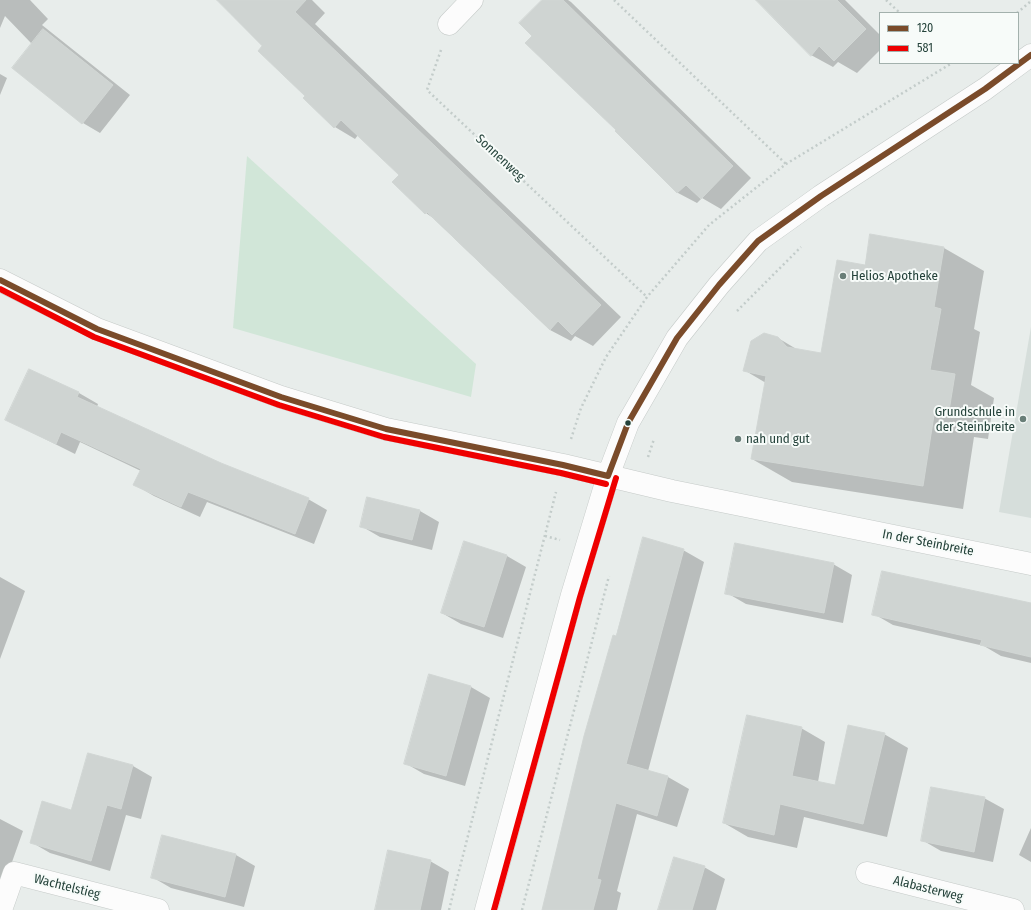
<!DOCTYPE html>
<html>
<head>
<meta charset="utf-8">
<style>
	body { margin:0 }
	#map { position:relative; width:1031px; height:910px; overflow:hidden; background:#e8edeb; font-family:"Fira Sans Condensed",sans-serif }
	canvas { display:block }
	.legend { position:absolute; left:879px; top:12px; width:140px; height:52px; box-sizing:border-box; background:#f7fbf9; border:1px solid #a3b1ad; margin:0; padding:5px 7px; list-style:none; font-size:12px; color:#24423a }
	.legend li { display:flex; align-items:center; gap:8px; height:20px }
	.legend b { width:20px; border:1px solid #a3b1ad }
</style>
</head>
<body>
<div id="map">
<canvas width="1031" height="910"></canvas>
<ul class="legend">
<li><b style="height:5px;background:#7a4b2a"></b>120</li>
<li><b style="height:5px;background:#e00"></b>581</li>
</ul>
</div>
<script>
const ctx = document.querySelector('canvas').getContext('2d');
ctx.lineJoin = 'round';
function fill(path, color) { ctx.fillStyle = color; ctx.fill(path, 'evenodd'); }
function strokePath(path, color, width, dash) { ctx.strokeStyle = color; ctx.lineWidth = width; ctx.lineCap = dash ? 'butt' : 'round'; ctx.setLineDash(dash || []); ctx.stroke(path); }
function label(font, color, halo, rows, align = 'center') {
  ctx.font = font + ' "Fira Sans Condensed",sans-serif'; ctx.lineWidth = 4; ctx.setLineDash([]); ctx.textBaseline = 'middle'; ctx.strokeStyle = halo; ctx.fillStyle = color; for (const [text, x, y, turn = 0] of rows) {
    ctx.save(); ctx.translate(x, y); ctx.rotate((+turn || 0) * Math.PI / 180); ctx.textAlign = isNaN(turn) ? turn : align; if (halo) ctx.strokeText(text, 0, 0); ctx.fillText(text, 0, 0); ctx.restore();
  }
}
fill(new Path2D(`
	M 1031,327 L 1031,518 L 999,512 Z`), '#d6dedb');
fill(new Path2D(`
	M 247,156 L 476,364 L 471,397 L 233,328 Z`), '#d1e6d8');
fill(new Path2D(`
	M 0,0 L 30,0 L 48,19 L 42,25 L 130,95 L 100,133 L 83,123 L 81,95 L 5,16 L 0,28 Z
	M 218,0 L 312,0 L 325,13 L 315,24 L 621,317 L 593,346 L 575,336 L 571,341 L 550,330 L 433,218 L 426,213 L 400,175 L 358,135 L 355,139 L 335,127 L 264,46 Z
	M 543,0 L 568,0 L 571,2 L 751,178 L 721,209 L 702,198 L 697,203 L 678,193 L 617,131 L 618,130 L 533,36 Z
	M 757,0 L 845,0 L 880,35 L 880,50 L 857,73 L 838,62 L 833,67 L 811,55 Z
	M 0,74 L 7,78 L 0,95 Z
	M 871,235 L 944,248 L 984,271 L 974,329 L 980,332 L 971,385 L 994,398 L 988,439 L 974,437 L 963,509 L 792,482 L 752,459 L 766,383 L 744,370 L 778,338 L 798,350 L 822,354 L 865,266 Z
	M 30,370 L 79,393 L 98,404 L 97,407 L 220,464 L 308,499 L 327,510 L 314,544 L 207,502 L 200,517 L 154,496 L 135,485 L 141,471 L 80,442 L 75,454 L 7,420 Z
	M 368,498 L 420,511 L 439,522 L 432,550 L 380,537 L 361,526 Z
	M 464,543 L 507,556 L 526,567 L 503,638 L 461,624 L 442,613 Z
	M 683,550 L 704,562 L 648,771 L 668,777 L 689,789 L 677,827 L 637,814 L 617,891 L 621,893 L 617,910 L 543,910 L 617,637 Z
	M 833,564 L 852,575 L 843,623 L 746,604 L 727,593 Z
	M 0,577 L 25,591 L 0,659 Z
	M 1031,605 L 1031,663 L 1001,656 L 984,646 L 893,625 L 874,614 Z
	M 471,687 L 490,698 L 465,786 L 424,774 L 405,763 Z
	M 801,728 L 825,742 L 818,782 L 835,786 L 884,734 L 908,748 L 887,837 L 804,817 L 797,848 L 748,837 L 724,823 Z
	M 88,754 L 133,766 L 152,777 L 141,819 L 126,815 L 110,871 L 50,853 L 31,842 L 72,811 Z
	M 984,798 L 1004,809 L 993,862 L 941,851 L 922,840 Z
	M 0,819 L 23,831 L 0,896 Z
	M 1031,828 L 1031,862 L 1019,855 Z
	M 163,836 L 236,855 L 255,866 L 244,907 L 171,888 L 152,877 Z
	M 430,861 L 449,872 L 441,910 L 376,910 Z
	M 704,867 L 725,879 L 716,910 L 659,910 Z`), '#0003');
const building = new Path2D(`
	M 217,0 L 306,0 L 295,12 L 601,305 L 572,335 L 558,321 L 550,330 L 427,212 L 425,214 L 392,182 L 399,175 L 341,120 L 334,128 L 303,98 L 305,96 L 258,51 L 262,46 Z
	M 542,0 L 563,0 L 733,166 L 701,199 L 686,185 L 677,193 L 615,131 L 616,130 L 525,43 L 532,36 L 519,23 Z
	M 756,0 L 837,0 L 866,29 L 834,61 L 819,46 L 811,56 Z
	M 43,29 L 113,85 L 82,124 L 12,68 Z
	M 870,234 L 944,247 L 934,307 L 941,309 L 930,370 L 955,374 L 948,417 L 934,415 L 923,486 L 751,459 L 766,376 L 743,371 L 751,341 L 764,333 L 778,337 L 787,347 L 821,353 L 837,260 L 865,265 Z
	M 29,369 L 79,392 L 77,397 L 221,463 L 309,498 L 295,534 L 188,492 L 181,507 L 133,485 L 141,469 L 61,432 L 56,444 L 5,420 Z
	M 367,497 L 420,510 L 412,540 L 360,527 Z
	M 643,537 L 684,549 L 626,764 L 668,776 L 657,816 L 616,803 L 597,879 L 601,880 L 593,910 L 542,910 L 584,736 L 613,635 L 616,636 Z
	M 464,541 L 507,555 L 484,627 L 441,613 Z
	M 735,543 L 834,563 L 824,613 L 725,594 Z
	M 882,571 L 1031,603 L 1031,657 L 980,645 L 982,640 L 872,615 Z
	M 429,674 L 471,686 L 446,776 L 404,764 Z
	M 747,715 L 802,727 L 792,776 L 835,785 L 848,725 L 885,733 L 863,824 L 780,804 L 774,835 L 723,823 Z
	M 88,753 L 133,765 L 121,809 L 107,805 L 91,861 L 30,843 L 42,801 L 71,810 Z
	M 931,787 L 985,797 L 974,852 L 921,841 Z
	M 162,835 L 236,854 L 225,897 L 151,878 Z
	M 388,850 L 431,860 L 420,910 L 375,910 Z
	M 674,857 L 705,866 L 692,910 L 658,910 Z`);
fill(building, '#cfd4d2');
strokePath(building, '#d1d6d4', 1);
const minor = new Path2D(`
	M 449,24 L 472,0
	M 0,280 L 97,329 L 281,397 L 386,429 L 563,465 L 672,491 L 1031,564
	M 867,873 L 1013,910
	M 1,910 L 14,873 L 158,910
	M 486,910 L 572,595 L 608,476 L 628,423 L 677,338 L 719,285 L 758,241 L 821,196 L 985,89 L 1031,55`);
strokePath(minor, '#c5cac8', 23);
strokePath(new Path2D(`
	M 614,0 L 786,164
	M 886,0 L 900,13
	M 1017,13 L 1031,1
	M 441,50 L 427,90 L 647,297
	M 737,311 L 801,247
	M 571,439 L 581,408 L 606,357 L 647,297 L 709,225 L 786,164 L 952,63
	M 648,457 L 654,439
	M 545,536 L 560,540
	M 449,910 L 556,492
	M 522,910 L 609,576`), '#c3ccca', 2.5, [2, 3]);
strokePath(minor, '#fcfcfc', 22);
strokePath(new Path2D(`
	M 0,280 L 97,329 L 281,397 L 386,429 L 563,465 L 608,476
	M 608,476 L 628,423 L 677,338 L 719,285 L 758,241 L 821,196 L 985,89 L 1031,55`), '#7a4b2a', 6);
strokePath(new Path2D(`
	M 0,289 L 94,337 L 279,405 L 384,437 L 561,473 L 606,484
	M 494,910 L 580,597 L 616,478`), '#e00', 6);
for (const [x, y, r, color] of [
	[843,276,4,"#697e78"],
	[1023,419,4,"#697e78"],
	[628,423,3.5,"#24423a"],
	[738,439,4,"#697e78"]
]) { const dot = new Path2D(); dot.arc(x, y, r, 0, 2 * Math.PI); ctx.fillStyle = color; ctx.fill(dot); strokePath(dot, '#f7fbf9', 1.5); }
label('13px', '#24423a', '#f7fbf9', [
	["Sonnenweg",500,158,43],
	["In der Steinbreite",928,543,11],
	["Wachtelstieg",67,887,14],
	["Alabasterweg",928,889,14]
]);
label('13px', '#24423a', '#f7fbf9', [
	["Helios Apotheke",851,276],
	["Grundschule in",1015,412,"right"],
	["der Steinbreite",1015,427,"right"],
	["nah und gut",746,439]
], 'left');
</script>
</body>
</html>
